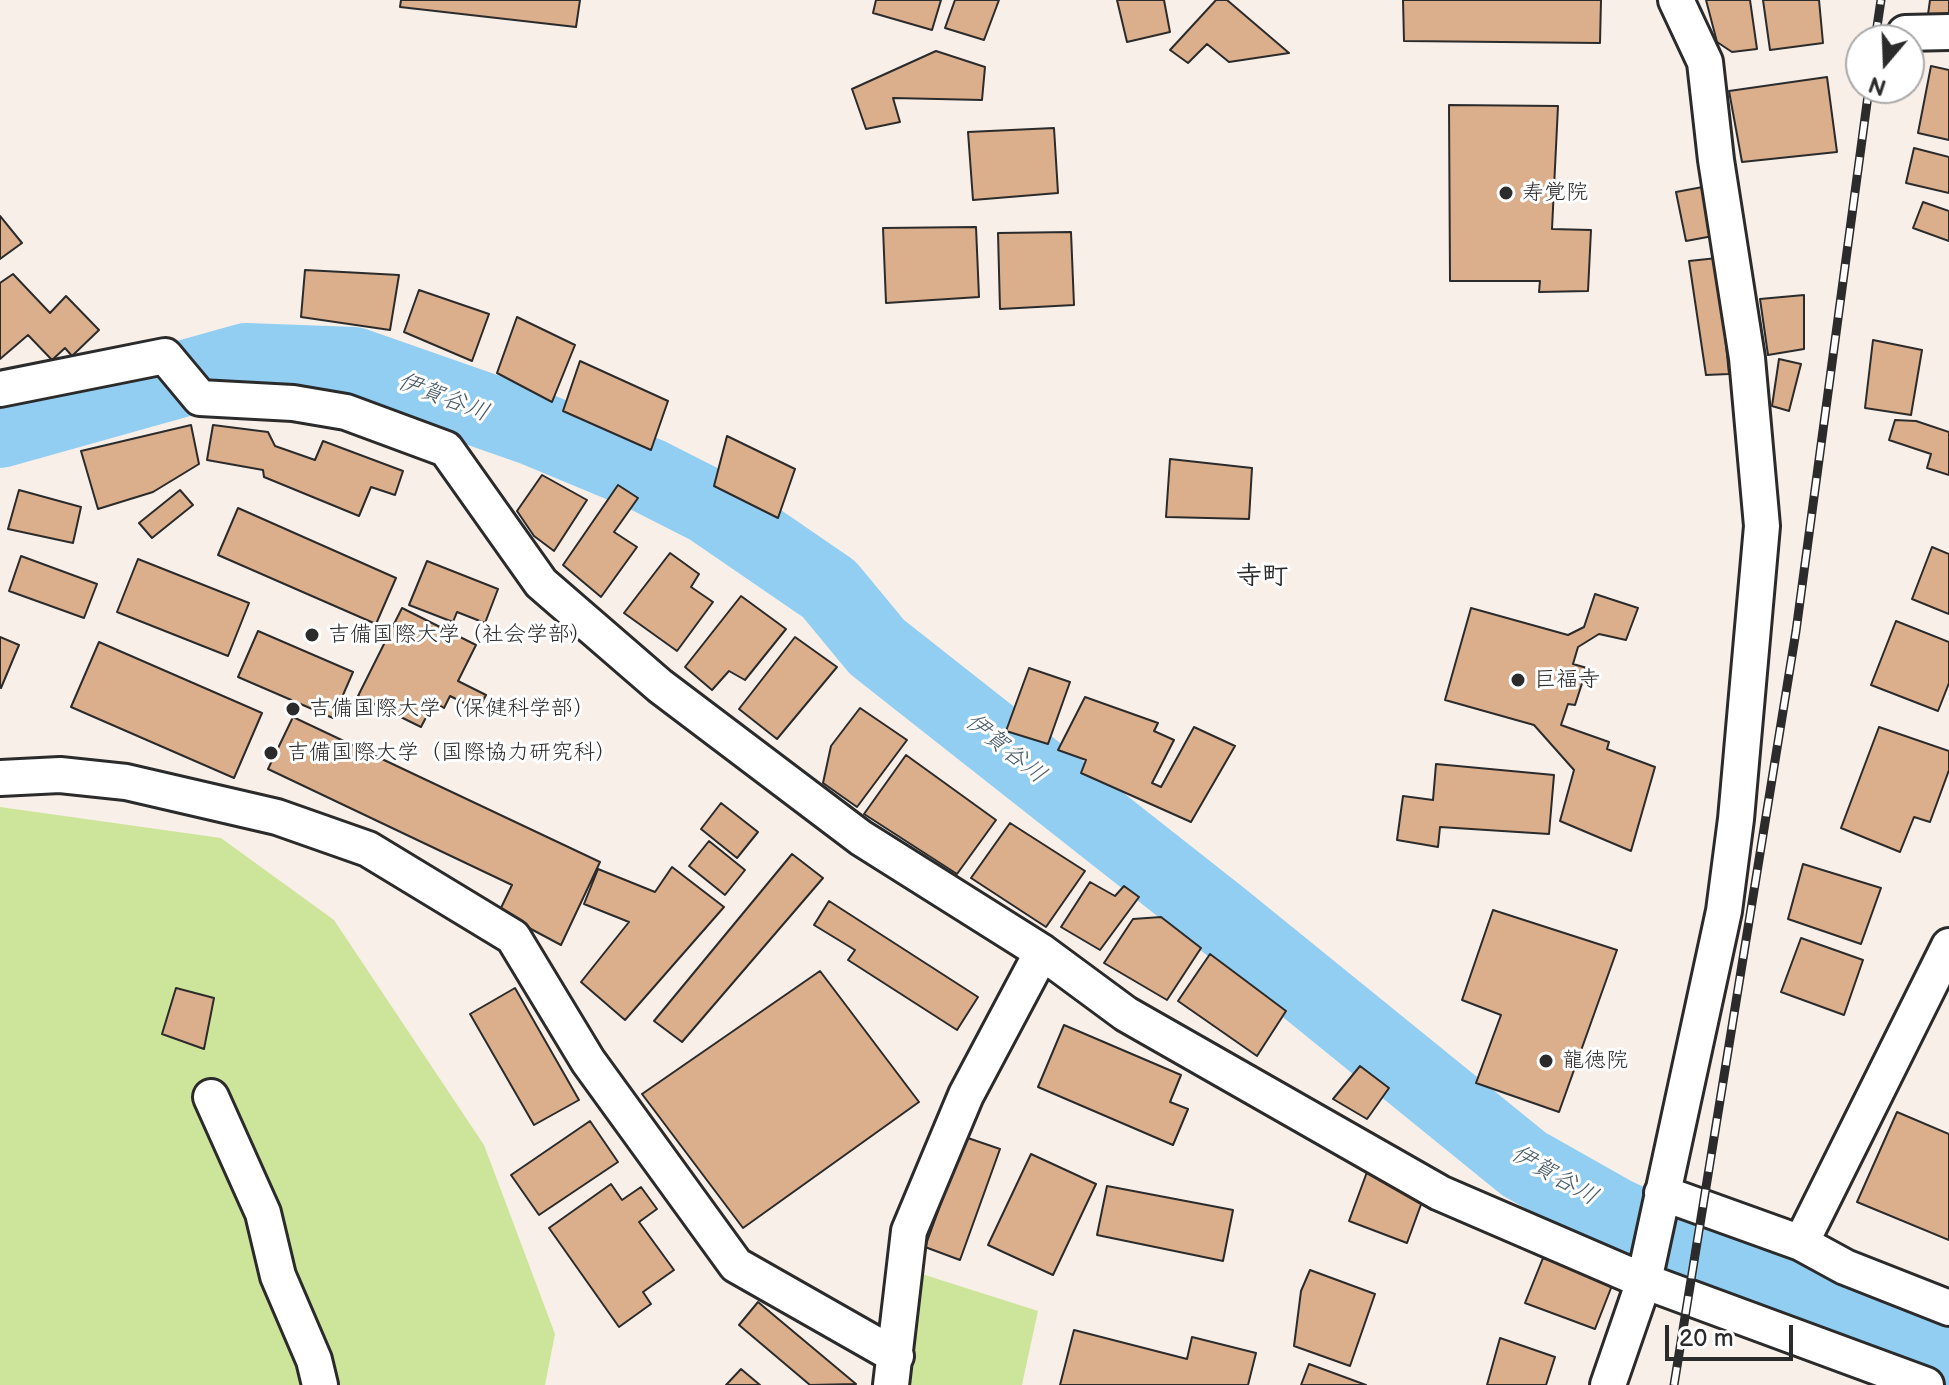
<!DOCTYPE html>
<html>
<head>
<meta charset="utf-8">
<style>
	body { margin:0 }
	#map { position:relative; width:1949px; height:1385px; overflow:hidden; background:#f8efe8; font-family:"Balsamiq Sans",sans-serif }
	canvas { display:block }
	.north { position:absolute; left:1845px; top:24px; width:80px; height:80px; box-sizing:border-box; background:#fff; border:2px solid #aaa; border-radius:50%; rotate:199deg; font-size:22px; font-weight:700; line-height:32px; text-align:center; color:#2b2b2b }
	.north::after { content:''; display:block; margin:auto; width:28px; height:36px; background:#2b2b2b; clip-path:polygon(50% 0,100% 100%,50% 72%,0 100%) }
	.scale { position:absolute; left:1665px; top:1325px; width:128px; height:36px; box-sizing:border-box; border:4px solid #2b2b2b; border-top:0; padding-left:10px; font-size:24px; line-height:28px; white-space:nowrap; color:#2b2b2b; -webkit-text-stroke:6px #fff; paint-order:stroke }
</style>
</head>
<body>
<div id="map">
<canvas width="1949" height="1385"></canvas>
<div class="north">N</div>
<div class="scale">20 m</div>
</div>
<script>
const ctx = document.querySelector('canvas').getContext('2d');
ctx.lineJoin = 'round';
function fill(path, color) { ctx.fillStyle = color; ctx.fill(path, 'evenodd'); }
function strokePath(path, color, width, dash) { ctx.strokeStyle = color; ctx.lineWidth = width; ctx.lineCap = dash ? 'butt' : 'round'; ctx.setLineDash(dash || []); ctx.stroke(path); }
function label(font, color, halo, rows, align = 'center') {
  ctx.font = font + ' "Balsamiq Sans","Klee One",sans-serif'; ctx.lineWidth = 6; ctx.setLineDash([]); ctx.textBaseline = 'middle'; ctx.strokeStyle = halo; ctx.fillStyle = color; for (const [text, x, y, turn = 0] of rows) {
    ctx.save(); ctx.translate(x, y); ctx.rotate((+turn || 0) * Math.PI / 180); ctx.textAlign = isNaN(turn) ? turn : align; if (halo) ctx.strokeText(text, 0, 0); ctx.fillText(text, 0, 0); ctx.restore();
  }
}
fill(new Path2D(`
	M 0,807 L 221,838 L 334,920 L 484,1145 L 555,1334 L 545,1385 L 0,1385 Z
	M 922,1274 L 1038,1311 L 1022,1385 L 906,1385 Z`), '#cde59b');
strokePath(new Path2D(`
	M 0,430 L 246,361 L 354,365 L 534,428 L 647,475 L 708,506 L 829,589 L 877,647 L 1221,918 L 1524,1164 L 1616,1216 L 1716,1263 L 1949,1353`), '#91cef2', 76);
const building = new Path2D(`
	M 401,0 L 580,0 L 576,27 L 400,7 Z
	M 876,0 L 941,0 L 932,30 L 873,13 Z
	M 955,0 L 999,0 L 984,40 L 945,28 Z
	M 1117,0 L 1164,0 L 1170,32 L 1127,42 Z
	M 1216,0 L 1227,0 L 1289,53 L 1229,62 L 1207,44 L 1188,63 L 1170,50 Z
	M 1403,0 L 1601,0 L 1600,43 L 1404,41 Z
	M 1706,0 L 1750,0 L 1757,49 L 1732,52 L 1717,42 Z
	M 1763,0 L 1819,0 L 1823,43 L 1770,50 Z
	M 1930,0 L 1949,0 L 1949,24 L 1926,29 Z
	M 936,51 L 985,67 L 982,100 L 893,98 L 900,122 L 866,129 L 852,89 Z
	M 1931,66 L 1949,70 L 1949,140 L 1918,133 Z
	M 1827,77 L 1837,152 L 1742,162 L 1729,91 Z
	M 1449,105 L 1558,106 L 1552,229 L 1591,230 L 1588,291 L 1539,292 L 1540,281 L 1450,281 Z
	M 1054,128 L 1058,193 L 973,200 L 968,132 Z
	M 1914,148 L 1949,157 L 1949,193 L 1906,183 Z
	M 1708,186 L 1713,236 L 1686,241 L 1676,192 Z
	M 1923,202 L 1949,211 L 1949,241 L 1913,228 Z
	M 0,216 L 22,243 L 0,259 Z
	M 976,227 L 979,297 L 886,303 L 883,228 Z
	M 1071,232 L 1074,305 L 1000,309 L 998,233 Z
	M 1717,258 L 1729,374 L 1706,375 L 1689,261 Z
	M 305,270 L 399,275 L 390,330 L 301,317 Z
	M 13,274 L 50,313 L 66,296 L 99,330 L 72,356 L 65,348 L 52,360 L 28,335 L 0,359 L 0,283 Z
	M 419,290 L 489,314 L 472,361 L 404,332 Z
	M 1804,295 L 1804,349 L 1768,355 L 1760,299 Z
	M 517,317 L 575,345 L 552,402 L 497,373 Z
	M 1873,340 L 1922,350 L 1911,415 L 1865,408 Z
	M 1779,359 L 1801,364 L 1789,411 L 1772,406 Z
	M 580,361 L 668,401 L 651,450 L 563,411 Z
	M 1895,420 L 1916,421 L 1949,432 L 1949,475 L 1927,468 L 1931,454 L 1889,440 Z
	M 191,425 L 199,464 L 153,492 L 98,509 L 81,451 Z
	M 213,425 L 268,432 L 275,446 L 315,460 L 323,441 L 403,471 L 395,495 L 371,487 L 359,516 L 264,477 L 263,470 L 207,460 Z
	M 727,436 L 795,469 L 778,518 L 714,486 Z
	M 1170,459 L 1252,468 L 1249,519 L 1166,517 Z
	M 542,475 L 587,500 L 554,551 L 534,536 L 517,511 Z
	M 618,485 L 638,498 L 614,532 L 637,547 L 601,597 L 563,565 Z
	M 19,490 L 81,507 L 73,543 L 8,529 Z
	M 180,490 L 193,505 L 152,538 L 139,523 Z
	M 238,508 L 396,578 L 376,624 L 218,555 Z
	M 1932,547 L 1949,554 L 1949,614 L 1912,599 Z
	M 670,553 L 699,574 L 691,587 L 713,602 L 677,651 L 624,613 Z
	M 21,556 L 97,584 L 84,618 L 9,591 Z
	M 138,559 L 249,603 L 228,656 L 117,612 Z
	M 427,561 L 498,589 L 485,623 L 457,612 L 453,622 L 409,605 Z
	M 1595,594 L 1638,608 L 1626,640 L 1599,634 L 1578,647 L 1573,664 L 1587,668 L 1575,705 L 1568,704 L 1561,725 L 1609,742 L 1607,749 L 1655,767 L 1631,851 L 1560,821 L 1574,770 L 1534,725 L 1445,700 L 1471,608 L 1568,635 L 1584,627 Z
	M 741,596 L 786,629 L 745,680 L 729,671 L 712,690 L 685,667 Z
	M 402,608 L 476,645 L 458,681 L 486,695 L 478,710 L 450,696 L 444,708 L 434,702 L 421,727 L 358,696 Z
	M 1896,621 L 1949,642 L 1949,683 L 1938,711 L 1871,685 Z
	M 258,631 L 353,672 L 333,718 L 238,677 Z
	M 0,637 L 19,645 L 1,688 L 0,687 Z
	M 795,637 L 837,667 L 777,739 L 739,709 Z
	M 99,642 L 262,713 L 234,778 L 71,707 Z
	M 1029,668 L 1070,682 L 1048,744 L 1006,731 Z
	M 1085,697 L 1158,723 L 1154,731 L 1174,740 L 1152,783 L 1161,787 L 1194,727 L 1235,746 L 1191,822 L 1081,773 L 1086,760 L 1058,750 Z
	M 860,708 L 907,740 L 857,807 L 823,783 L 831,746 Z
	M 293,717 L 600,862 L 561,945 L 499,912 L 512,885 L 268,769 Z
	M 1879,727 L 1949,751 L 1949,770 L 1930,822 L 1914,817 L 1900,852 L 1841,828 Z
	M 906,755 L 996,820 L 957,874 L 864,814 Z
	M 1436,764 L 1554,775 L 1549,834 L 1440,827 L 1438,847 L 1397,840 L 1403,796 L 1433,800 Z
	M 721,803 L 758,832 L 737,858 L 701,829 Z
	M 1010,823 L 1085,871 L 1046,927 L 971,878 Z
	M 709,841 L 745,870 L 725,895 L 689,866 Z
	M 792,854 L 823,878 L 682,1042 L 654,1021 Z
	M 1803,864 L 1881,888 L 1861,944 L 1788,919 Z
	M 672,867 L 724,907 L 625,1020 L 581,982 L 629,922 L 584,904 L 598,869 L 655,892 Z
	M 1090,882 L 1115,896 L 1124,886 L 1139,897 L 1100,950 L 1061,927 Z
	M 829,901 L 978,997 L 957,1030 L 848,960 L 855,950 L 814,925 Z
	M 1493,910 L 1617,950 L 1559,1112 L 1476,1083 L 1501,1015 L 1462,1000 Z
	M 1161,917 L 1201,948 L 1167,1000 L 1104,963 L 1133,919 Z
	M 1801,938 L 1863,960 L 1844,1015 L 1781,992 Z
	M 1210,954 L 1286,1011 L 1257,1056 L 1178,1001 Z
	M 820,971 L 919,1102 L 743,1228 L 642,1094 Z
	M 176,988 L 214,998 L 204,1049 L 162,1034 Z
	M 515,988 L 579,1100 L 534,1125 L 470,1014 Z
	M 1064,1025 L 1181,1075 L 1170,1102 L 1188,1109 L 1173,1145 L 1038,1087 Z
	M 1360,1066 L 1389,1088 L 1367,1119 L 1333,1099 Z
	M 1897,1112 L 1949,1134 L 1949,1240 L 1857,1202 Z
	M 590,1121 L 618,1162 L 539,1215 L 511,1175 Z
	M 965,1137 L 1000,1149 L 960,1260 L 925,1247 Z
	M 1031,1154 L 1096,1184 L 1053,1275 L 988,1245 Z
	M 1367,1172 L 1423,1199 L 1407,1243 L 1349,1221 Z
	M 611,1184 L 622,1200 L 641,1187 L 657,1209 L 639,1222 L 674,1270 L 643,1292 L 651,1304 L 619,1327 L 549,1228 Z
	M 1107,1186 L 1233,1210 L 1223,1261 L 1097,1235 Z
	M 1543,1258 L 1613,1283 L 1595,1329 L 1525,1303 Z
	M 1310,1270 L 1375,1294 L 1350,1366 L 1294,1346 L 1301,1291 Z
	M 758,1302 L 856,1384 L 810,1385 L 739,1325 Z
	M 1074,1330 L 1187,1359 L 1192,1337 L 1256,1353 L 1248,1385 L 1060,1385 Z
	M 1500,1338 L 1555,1357 L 1546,1385 L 1487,1385 Z
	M 1309,1364 L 1366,1385 L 1301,1385 Z
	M 741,1369 L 760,1385 L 726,1385 Z`);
fill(building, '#dbae8c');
strokePath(building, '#2b2b2b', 2);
const minor = new Path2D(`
	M 1905,33 L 1949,32
	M 0,389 L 165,356 L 200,398 L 293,403 L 346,412 L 446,449 L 541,583 L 660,686 L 861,838 L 1042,952 L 1126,1014 L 1440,1193 L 1644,1281 L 1926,1385
	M 0,778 L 60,775 L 126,782 L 277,817 L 368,849 L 513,937 L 588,1061 L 736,1265 L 896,1356
	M 211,1097 L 263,1213 L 278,1276 L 314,1360 L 320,1385
	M 1662,1193 L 1801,1243 L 1845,1267 L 1949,1308
	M 1801,1243 L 1949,946
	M 891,1385 L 909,1231 L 966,1095 L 1042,952
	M 1608,1385 L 1644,1281 L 1724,911 L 1736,819 L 1762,526 L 1747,358 L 1716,160 L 1705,62 L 1676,0`);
strokePath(minor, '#2b2b2b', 40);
strokePath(minor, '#fff', 34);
const rail = new Path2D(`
	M 1875,40 L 1881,0
	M 1674,1385 L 1796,631 L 1869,88`);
strokePath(rail, '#2b2b2b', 9);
strokePath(rail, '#fff', 6, [18]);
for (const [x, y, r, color] of [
	[1506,193,8,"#2b2b2b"],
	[312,635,8,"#2b2b2b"],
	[1518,680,8,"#2b2b2b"],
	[293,709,8,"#2b2b2b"],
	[271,753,8,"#2b2b2b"],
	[1546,1061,8,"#2b2b2b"]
]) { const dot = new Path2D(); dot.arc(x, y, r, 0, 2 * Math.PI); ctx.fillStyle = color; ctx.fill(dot); strokePath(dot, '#fff', 3); }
label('22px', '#2b2b2b', '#fff', [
	["寿覚院",1522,193],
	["吉備国際大学（社会学部）",328,635],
	["巨福寺",1534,680],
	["吉備国際大学（保健科学部）",309,709],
	["吉備国際大学（国際協力研究科）",287,753],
	["龍徳院",1562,1061]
], 'left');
label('italic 24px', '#4a5c67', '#fff', [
	["伊賀谷川",443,398,21],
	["伊賀谷川",1005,749,39],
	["伊賀谷川",1554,1176,30]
]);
label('bold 26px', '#2b2b2b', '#fff', [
	["寺町",1262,577]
]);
</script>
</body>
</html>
